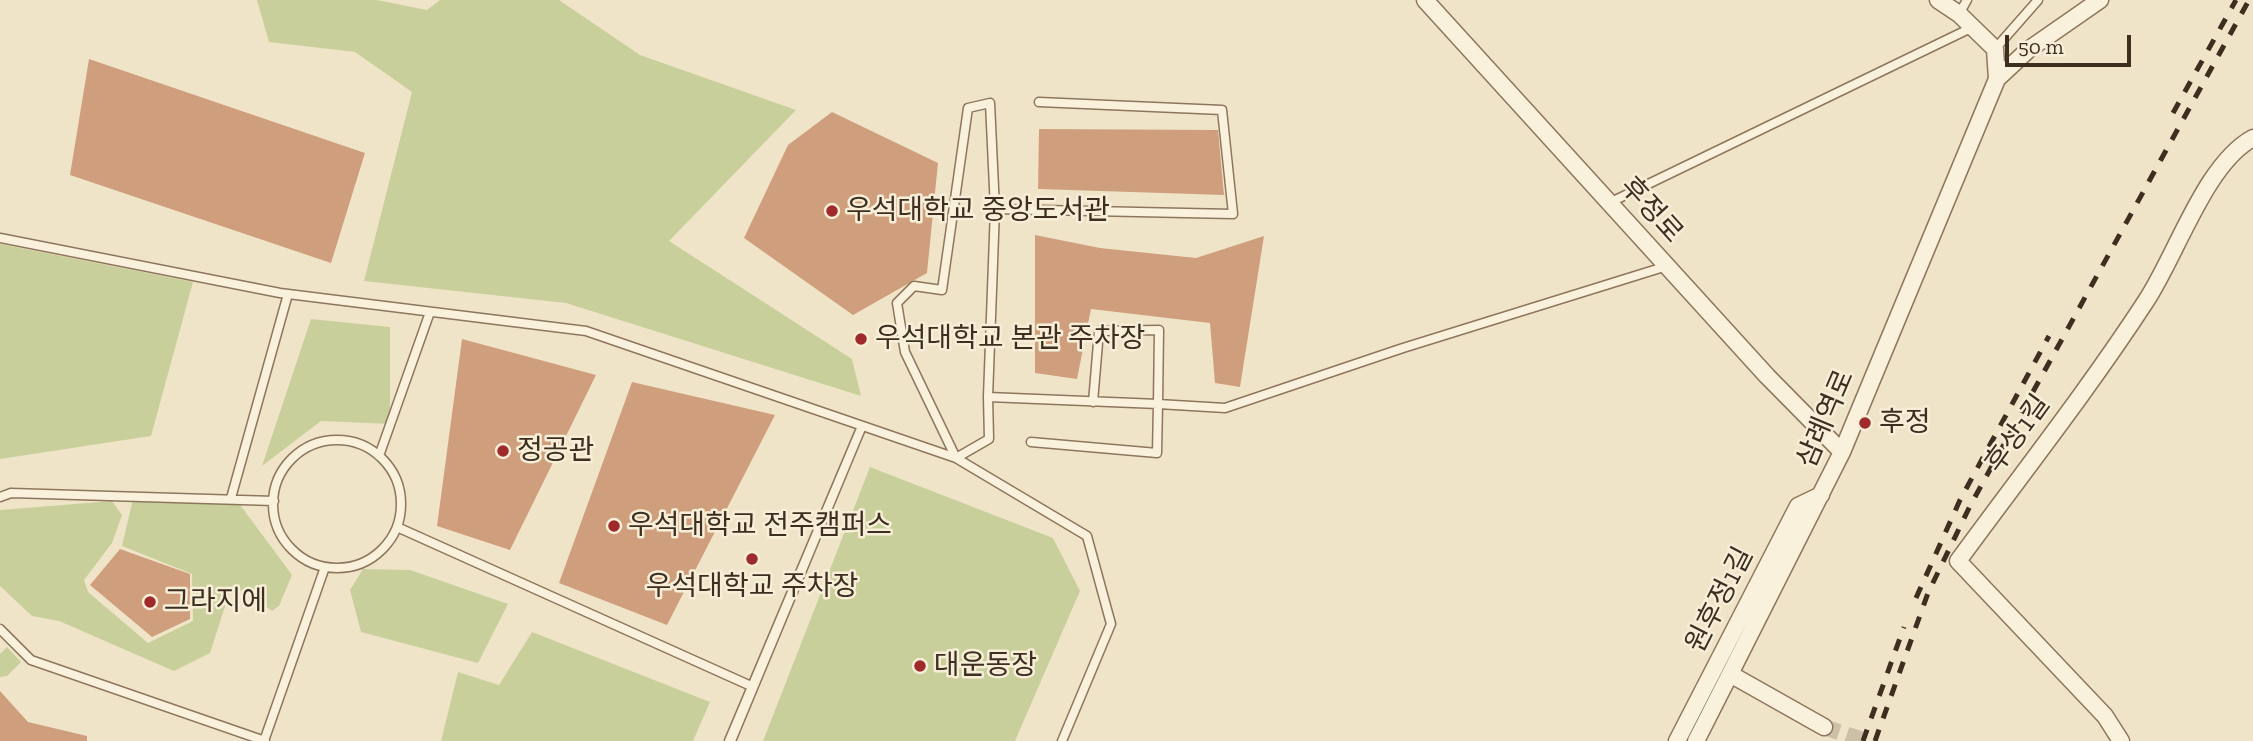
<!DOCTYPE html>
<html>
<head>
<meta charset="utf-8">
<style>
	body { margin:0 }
	#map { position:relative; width:2253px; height:741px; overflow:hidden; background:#f0e4c8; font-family:"Zilla Slab",serif }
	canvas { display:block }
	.scale { position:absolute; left:2005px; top:35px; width:126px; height:32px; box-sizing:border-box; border:4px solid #3d2e20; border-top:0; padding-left:9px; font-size:21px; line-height:24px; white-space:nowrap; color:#3d2e20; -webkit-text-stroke:5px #f7eed8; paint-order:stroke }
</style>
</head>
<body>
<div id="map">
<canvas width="2253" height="741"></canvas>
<div class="scale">50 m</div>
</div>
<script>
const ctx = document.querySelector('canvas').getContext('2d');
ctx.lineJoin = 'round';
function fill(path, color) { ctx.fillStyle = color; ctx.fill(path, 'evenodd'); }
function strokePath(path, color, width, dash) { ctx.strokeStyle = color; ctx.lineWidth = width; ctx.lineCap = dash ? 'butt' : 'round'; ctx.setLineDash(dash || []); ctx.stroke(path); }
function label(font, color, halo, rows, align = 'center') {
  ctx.font = font + ' "Zilla Slab","Noto Sans KR",serif'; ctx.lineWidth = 5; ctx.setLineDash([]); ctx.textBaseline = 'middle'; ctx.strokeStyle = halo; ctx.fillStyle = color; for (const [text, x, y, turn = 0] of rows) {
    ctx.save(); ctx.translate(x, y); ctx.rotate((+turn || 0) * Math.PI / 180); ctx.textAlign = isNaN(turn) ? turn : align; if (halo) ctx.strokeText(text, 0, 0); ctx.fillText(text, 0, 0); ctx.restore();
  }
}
fill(new Path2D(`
	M 257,0 L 377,0 L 427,10 L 440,0 L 559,0 L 640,55 L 796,110 L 669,241 L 852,359 L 861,396 L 566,303 L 364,281 L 412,92 L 355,52 L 269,42 Z
	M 0,244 L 193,282 L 151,436 L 0,459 Z
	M 311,319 L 390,327 L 390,424 L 321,421 L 262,466 Z
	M 870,467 L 1053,538 L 1080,591 L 1015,741 L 763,741 Z
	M 133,499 L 238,502 L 292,575 L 279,606 L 272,611 L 247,592 L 231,588 L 210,653 L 174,671 L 59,621 L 32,616 L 0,586 L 0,510 L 112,501 L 122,515 L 112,543 L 84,580 L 88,592 L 148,643 L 193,621 L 192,574 L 122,546 Z
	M 363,569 L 410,570 L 508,604 L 478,663 L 361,632 L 350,590 Z
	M 532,632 L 710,702 L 693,741 L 441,741 L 458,672 L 499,685 Z
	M 7,647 L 21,662 L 7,676 L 0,677 L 0,654 Z`), '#c9cf9b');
fill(new Path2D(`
	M 89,59 L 365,153 L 331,263 L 70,175 Z
	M 832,112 L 938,163 L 927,273 L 853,315 L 744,238 L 788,145 Z
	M 1039,129 L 1218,130 L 1224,195 L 1038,189 Z
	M 1035,235 L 1100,248 L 1196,258 L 1264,236 L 1240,387 L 1215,383 L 1210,323 L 1091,309 L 1077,379 L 1035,373 Z
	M 462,339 L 596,375 L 510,550 L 437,526 Z
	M 632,382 L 775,415 L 667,625 L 559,583 Z
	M 120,549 L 190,574 L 190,619 L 152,637 L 90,585 Z
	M 0,691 L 28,722 L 87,736 L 87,741 L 0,741 Z`), '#cf9f7d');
strokePath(new Path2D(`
	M 1824,727 L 1866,741`), '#ccc0a6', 16, [16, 8]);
const lane = new Path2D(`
	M 1959,14 L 1967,0
	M 1995,49 L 2038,0
	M 1609,203 L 1973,27
	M 995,209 L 990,103 L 968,108 L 942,290 L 914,286 L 897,303 L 905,352 L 956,458 L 989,439 L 988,397 L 1158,404 L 1157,453 L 1031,442
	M 0,238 L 280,293 L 586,331 L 956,458 L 1087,536 L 1111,624 L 1062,741
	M 988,397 L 995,209 L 1233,214 L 1222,110 L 1039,102
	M 1093,402 L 1099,331 L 1159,330 L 1158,404 L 1225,408 L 1403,348 L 1667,266
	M273 504a64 64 0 1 1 128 0a64 64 0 1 1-128 0Z
	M 379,456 L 430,312
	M 0,497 L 11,493 L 274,501
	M 231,498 L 288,294
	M 397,527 L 751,686
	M 0,629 L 31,660 L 265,741
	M 264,741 L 325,567
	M 729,741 L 862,426 L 731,741`);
const street = new Path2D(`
	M 1425,0 L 1767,376 L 1842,452
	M 1997,79 L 2028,50 L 2100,0
	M 1824,727 L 1730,674 L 1842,452 L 1997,79 L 1995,49 L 1959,14 L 1938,0
	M 1677,741 L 1798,506 L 1821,495
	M 1696,741 L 1730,674
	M 2121,741 L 2105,716 L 1958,561 C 2021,475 2088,390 2146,301 C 2177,254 2205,164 2253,138`);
strokePath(lane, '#8d765c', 11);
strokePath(street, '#8d765c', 19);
strokePath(lane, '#faf1dc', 8);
strokePath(street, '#faf1dc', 16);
strokePath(new Path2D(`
	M 2173,113 L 2236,0
	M 1916,598 L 1960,500 L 2049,336
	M 1863,741 L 1904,627
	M 1875,741 L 1928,593 L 1970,506 L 2249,0`), '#3d2e20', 5, [12, 12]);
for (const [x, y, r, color] of [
	[832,211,7,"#9e2a2b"],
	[861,339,7,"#9e2a2b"],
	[1865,423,7,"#9e2a2b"],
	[503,451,7,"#9e2a2b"],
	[614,526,7,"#9e2a2b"],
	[752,559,7,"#9e2a2b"],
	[150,602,7,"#9e2a2b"],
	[920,666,7,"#9e2a2b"]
]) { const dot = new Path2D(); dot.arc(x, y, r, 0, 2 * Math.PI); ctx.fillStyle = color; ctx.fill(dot); strokePath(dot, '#f7eed8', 2.5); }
label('28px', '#3d2e20', '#f7eed8', [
	["후정로",1651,210,48],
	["삼례역로",1826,419,-67],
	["후상1길",2018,434,-54],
	["원후정1길",1720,600,-63]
]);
label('28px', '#3d2e20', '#f7eed8', [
	["우석대학교 중앙도서관",846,211],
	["우석대학교 본관 주차장",875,339],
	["후정",1879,423],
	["정공관",517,451],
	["우석대학교 전주캠퍼스",628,526],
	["우석대학교 주차장",752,587,"center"],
	["그라지에",164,602],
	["대운동장",934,666]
], 'left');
</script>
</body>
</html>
